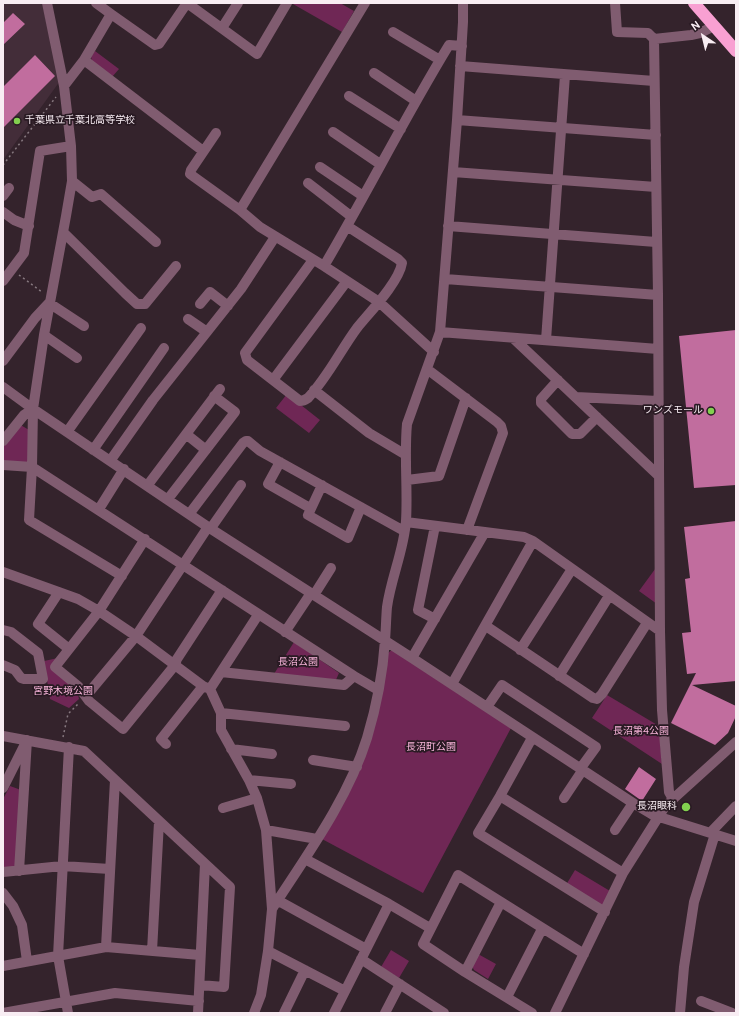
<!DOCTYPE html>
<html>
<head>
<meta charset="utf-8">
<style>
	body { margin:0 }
	#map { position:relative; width:739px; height:1016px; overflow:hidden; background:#34232c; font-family:Overpass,sans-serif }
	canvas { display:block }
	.frame { position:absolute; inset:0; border:4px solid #f8edf3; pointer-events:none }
	.north { position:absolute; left:683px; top:16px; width:40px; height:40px; -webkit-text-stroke:3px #291a23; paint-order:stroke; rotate:325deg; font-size:11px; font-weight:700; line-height:16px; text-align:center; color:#f8edf3 }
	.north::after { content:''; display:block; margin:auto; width:14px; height:18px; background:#f8edf3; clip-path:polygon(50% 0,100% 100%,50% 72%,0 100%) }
</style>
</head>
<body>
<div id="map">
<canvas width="739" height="1016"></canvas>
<div class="frame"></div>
<div class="north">N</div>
</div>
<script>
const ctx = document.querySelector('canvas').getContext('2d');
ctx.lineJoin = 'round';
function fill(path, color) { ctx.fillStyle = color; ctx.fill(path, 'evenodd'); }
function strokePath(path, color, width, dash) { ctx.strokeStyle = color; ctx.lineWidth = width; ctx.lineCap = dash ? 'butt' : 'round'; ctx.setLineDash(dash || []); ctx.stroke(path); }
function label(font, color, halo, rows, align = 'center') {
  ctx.font = font + ' Overpass,"Noto Sans JP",sans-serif'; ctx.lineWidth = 3.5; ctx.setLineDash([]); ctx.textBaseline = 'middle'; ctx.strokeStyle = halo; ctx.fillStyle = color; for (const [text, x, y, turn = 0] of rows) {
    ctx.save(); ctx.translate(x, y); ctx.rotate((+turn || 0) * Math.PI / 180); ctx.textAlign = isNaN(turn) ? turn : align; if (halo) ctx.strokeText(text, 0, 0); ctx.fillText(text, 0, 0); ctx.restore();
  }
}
fill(new Path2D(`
	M 3,3 L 42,3 L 60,81 L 3,160 Z`), '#432d39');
fill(new Path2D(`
	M 294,3 L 340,3 L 354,11 L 342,32 L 293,4 Z
	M 95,51 L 119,69 L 112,77 L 92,62 L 91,56 Z
	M 287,394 L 320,420 L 309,433 L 276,408 Z
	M 19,424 L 29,430 L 29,460 L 25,464 L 3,463 L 3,447 Z
	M 658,565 L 657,604 L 639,591 Z
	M 294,642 L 339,673 L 335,682 L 274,674 Z
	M 393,649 L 511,728 L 423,893 L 322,839 L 357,775 L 388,653 Z
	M 58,658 L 50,667 L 77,690 L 79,699 L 69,708 L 50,699 L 44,661 Z
	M 607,695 L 659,726 L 662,764 L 592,718 Z
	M 10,786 L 21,790 L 17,867 L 3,868 L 3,799 Z
	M 575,870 L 610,891 L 603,906 L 566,885 Z
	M 391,950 L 409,961 L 399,978 L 381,967 Z
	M 478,954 L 496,964 L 488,979 L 474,970 L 472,966 Z`), '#6f2755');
fill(new Path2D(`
	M 13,13 L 25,24 L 3,45 L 3,23 Z
	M 35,55 L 55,76 L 3,128 L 3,87 Z
	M 736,330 L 736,485 L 694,488 L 679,336 Z
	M 736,521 L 736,681 L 692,685 L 736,706 L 736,716 L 728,733 L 715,745 L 671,723 L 696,673 L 687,674 L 682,633 L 691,632 L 685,579 L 690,578 L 684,527 Z
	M 639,767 L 656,779 L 642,801 L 625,789 Z`), '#c16d9e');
strokePath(new Path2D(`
	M 3,165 L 56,97
	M 19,275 L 42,292
	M 63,737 L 68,714 L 79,703`), '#86787f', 1.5, [2, 3]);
strokePath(new Path2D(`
	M 47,3 L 64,86 L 71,146 L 72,181 L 66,216 L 44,335 L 33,409 L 32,467 L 29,520 L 122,576
	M 96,3 L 111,14
	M 615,3 L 617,32 L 648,33 L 654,39 L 658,295 L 660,631 L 662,710 L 669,792 L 673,799
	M 222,28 L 238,3
	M 393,32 L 440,60
	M 654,39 L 691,35 L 700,33 L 714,26
	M 84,60 L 203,151
	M 460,66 L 654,81
	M 374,73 L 416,101
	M 64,86 L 84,60 L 111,14 L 155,45 L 159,44 L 187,3 L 257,54 L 287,3
	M 349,96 L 401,129
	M 457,120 L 656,135
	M 333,132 L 380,164
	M 216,133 L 191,170 L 190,174 L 240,210 L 260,227 L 324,266 L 379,302 L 434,352
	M 320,167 L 363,196
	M 453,172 L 656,187
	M 72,181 L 92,197 L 101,194 L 156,242
	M 308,183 L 352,217
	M 3,196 L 9,188
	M 240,210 L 365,3
	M 3,212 L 14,220 L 29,226
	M 448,226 L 656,242
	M 63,232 L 125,293 L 137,304 L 145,304 L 176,266
	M 313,260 L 245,353 L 247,360 L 300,401 C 303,401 305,400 308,398 C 328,377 340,351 357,328 C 370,312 399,282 402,263 L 398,259 L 347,226
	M 324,266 C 367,193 405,117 449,45 L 462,46
	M 445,279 L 658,295
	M 3,281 L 24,253 L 40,151 L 71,146
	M 200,304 L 210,292 L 228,306
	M 188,319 L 207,332
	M 440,332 L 658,349
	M 44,335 L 77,358
	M 513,338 L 659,476
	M 546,340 L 565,75
	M 3,361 L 35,318 L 49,303 L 84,326
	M 427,369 L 497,422 L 501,426 L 503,433 L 467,530
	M 273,380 L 347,281
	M 558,380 L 541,399 L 541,403 L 572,434 L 580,434 L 597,417
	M 3,387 L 33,409 L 208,527 L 412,658 L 633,803 L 653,815 L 736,841
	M 314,390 L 369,433 L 406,455
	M 576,397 L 658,401
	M 67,432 L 141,328
	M 186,434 L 206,450
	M 3,441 L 24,415 L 33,409
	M 93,450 L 164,348
	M 110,461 L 153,400 L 241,289 L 275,237
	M 280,462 L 268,484 L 310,508
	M 3,465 L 32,467 L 354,676 L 378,690
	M 407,480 L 439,476 L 466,398
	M 322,485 L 308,515 L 348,538 L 361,507
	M 147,486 L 220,389
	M 168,499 L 235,412 L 214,396
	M 99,509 L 124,469
	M 190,513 L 243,443 L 246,441 L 248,441 L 260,451 L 404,531
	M 406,522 L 524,537 L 533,541 L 660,631
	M 435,526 L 418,610 L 435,619
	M 211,528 L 241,485
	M 145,539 L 99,611 L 55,667 L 78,686 L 89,701 L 123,729 L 175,665 L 177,659 L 222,590
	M 3,572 L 78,599 L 99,611 L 136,636 L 203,686 L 210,689
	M 59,592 L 38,624 L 69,649
	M 314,595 L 331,568
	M 486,626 L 593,698 L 597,699 L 602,694 L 647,623
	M 3,630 L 11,632 L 38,653 L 43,679 L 24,679 L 21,678 L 15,670 L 3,665
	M 285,632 L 311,593
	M 520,650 L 572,569
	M 412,658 L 485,532
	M 221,672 L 344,685 L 354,676
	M 559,676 L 609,596
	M 452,684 L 533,541
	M 86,696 L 136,636 L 208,527
	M 487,707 L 502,685 L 596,747 L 580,769
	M 221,713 L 345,726
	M 3,736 L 84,751 L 230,887 L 224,987 L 200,985
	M 532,738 L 500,796 L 478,833 L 605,912
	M 166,744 L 161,739 L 203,686
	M 231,749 L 272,754
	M 313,760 L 357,767
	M 249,780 L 291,784
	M 3,788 L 25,744
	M 500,796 L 623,873
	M 564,798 L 582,771
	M 223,808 L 257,798
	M 266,830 L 317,839
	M 615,830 L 633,803
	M 710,833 L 736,806
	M 305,859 L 389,904 L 430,928
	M 19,871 L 27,740
	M 3,872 L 62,866 L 110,869
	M 3,893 L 13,906 L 22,925 L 27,961
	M 277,900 L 366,949
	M 272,909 C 307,855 348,799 367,738 C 376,708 383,671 385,640 C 386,629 386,618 387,607 C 391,578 404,550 406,521 C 408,489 404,456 407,424 L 440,332 L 457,120 L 463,22 L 463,3
	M 106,947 L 115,780
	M 152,951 L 159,822
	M 268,951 L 345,991
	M 361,959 L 444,1013
	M 3,966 L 106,947 L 200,955
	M 465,972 L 501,902
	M 507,997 L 542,929
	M 701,1001 L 732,1013
	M 3,1013 L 115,993 L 199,1001
	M 68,1013 L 58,956 L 69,747
	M 198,1013 L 205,864
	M 254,1013 L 261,995 L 268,951 L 272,909 L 266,830 L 257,798 L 249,780 L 221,730 L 221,713 L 210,689 L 258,615
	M 284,1013 L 305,970
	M 334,1013 L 389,904
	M 385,1013 L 400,984
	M 532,1013 L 465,972 L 423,944 L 458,875 L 584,954
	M 555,1013 L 623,873 L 664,808 L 673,799 L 736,742
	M 680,1013 L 684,967 L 694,902 L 715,834`), '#805c70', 10);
strokePath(new Path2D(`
	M 694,3 L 736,51`), '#f8a0d2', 12);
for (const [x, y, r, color] of [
	[17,121,4,"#82d04f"],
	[711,411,4,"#82d04f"],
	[686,807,5,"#82d04f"]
]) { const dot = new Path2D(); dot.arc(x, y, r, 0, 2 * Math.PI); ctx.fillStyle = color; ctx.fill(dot); strokePath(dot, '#291a23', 1.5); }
label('10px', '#f8edf3', '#291a23', [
	["千葉県立千葉北高等学校",25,121,"left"],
	["ワンズモール",703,411],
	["長沼眼科",677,807]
], 'right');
label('10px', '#f7b4d9', '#291a23', [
	["長沼公園",298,663],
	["宮野木境公園",63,692],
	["長沼第4公園",641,732],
	["長沼町公園",431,748]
]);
</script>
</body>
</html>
